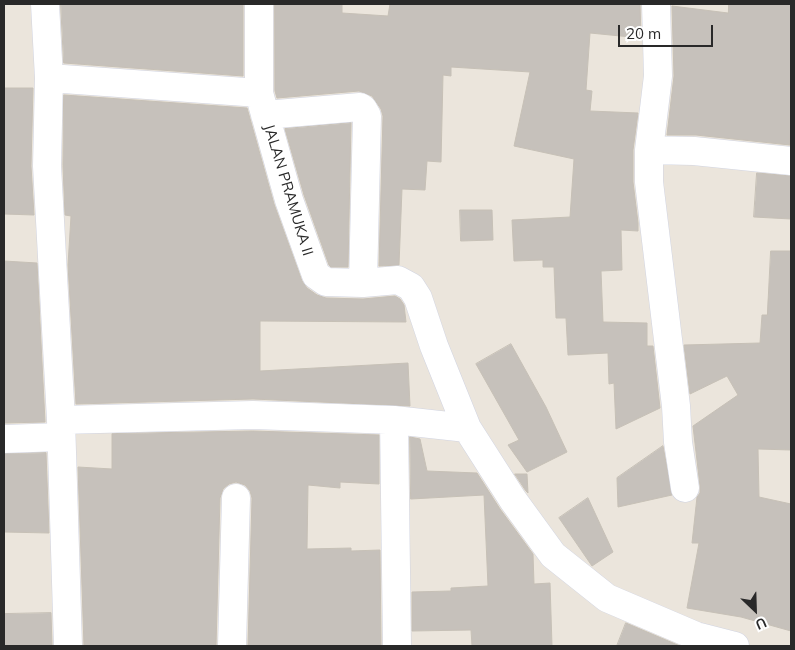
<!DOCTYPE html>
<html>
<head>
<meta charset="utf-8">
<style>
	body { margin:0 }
	#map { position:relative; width:795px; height:650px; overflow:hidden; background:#ebe5dc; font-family:Mulish,sans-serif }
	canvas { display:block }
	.frame { position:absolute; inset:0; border:5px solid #292929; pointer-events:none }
	.north { position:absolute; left:730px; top:585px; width:50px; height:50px; -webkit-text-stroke:4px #fff; paint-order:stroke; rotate:156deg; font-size:14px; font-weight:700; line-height:20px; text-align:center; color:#292929 }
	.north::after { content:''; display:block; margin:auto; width:18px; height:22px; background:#292929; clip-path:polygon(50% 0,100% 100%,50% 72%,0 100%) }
	.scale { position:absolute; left:618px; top:25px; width:95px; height:22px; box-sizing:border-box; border:2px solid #292929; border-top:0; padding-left:6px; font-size:15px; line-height:18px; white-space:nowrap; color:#292929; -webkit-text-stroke:4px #fff; paint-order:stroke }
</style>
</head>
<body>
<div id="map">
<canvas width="795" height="650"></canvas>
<div class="frame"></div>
<div class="north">U</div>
<div class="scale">20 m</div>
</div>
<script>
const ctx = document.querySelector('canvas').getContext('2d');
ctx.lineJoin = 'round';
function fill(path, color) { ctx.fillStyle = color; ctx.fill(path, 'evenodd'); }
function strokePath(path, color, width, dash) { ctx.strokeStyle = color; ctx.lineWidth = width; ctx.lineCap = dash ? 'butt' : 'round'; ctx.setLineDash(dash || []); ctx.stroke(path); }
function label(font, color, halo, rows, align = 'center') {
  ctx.font = font + ' Mulish,sans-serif'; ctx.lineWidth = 4.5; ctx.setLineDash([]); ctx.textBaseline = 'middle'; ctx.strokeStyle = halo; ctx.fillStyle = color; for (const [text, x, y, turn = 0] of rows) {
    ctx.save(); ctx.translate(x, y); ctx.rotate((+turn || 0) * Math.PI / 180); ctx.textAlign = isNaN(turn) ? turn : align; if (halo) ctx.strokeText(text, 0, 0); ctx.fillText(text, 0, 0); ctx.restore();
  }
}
const building = new Path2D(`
	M 61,4 L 243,4 L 243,76 L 64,63 Z
	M 275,4 L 342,4 L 342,13 L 388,16 L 390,4 L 640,4 L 641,38 L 590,33 L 586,90 L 592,91 L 590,111 L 638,113 L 633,150 L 633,182 L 638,223 L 638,231 L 621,230 L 622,270 L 601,271 L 603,322 L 647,323 L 647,346 L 653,346 L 660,408 L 616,429 L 614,383 L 609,384 L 608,353 L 568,355 L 566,318 L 556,318 L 554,267 L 543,267 L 543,260 L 514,261 L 512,220 L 570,217 L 574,159 L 514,146 L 530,72 L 451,67 L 451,76 L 443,75 L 441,162 L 427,161 L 425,190 L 402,189 L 399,265 L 379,266 L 383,116 L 381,109 L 372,96 L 359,91 L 277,98 L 275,91 Z
	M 729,4 L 791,4 L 791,123 L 790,145 L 696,135 L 667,135 L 674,76 L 672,6 L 728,13 Z
	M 4,88 L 33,88 L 31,166 L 34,215 L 4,214 Z
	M 64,95 L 247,108 L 274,204 L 302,281 L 307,288 L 317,295 L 326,298 L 363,299 L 395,296 L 400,299 L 404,305 L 406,322 L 260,321 L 260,371 L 408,363 L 410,406 L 253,399 L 76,404 L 68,265 L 71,216 L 65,215 L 63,166 Z
	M 351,123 L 348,267 L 331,267 L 329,265 L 304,195 L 285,129 Z
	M 757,173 L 791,176 L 791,219 L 754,217 Z
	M 460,210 L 492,210 L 493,240 L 461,241 Z
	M 771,251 L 791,251 L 791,450 L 758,449 L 759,497 L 791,504 L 791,631 L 741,617 L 687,608 L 699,543 L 692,543 L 697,497 L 700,493 L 700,486 L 693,426 L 738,395 L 727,376 L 690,394 L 684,345 L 760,343 L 762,315 L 767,315 Z
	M 4,261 L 37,263 L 45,422 L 4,423 Z
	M 511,344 L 546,407 L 567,452 L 527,472 L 508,445 L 519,440 L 476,364 Z
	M 253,431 L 379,435 L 379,484 L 340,482 L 340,488 L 308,485 L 307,549 L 351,548 L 351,551 L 380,550 L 381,646 L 248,646 L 252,498 L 250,491 L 245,485 L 236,482 L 229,484 L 223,489 L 220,498 L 216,646 L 84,646 L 78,467 L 112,469 L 112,434 Z
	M 410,437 L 420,439 L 427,471 L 477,473 L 500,509 L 533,554 L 534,584 L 550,583 L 552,646 L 472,646 L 471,630 L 412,631 L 412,592 L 451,591 L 451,588 L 488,586 L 484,495 L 411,499 Z
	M 663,446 L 672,495 L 618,507 L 617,478 Z
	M 46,453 L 49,533 L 4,532 L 4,454 Z
	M 515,474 L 527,474 L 528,493 L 526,491 Z
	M 588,498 L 613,552 L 592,566 L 559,518 Z
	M 51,613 L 52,646 L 4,646 L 4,614 Z
	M 626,623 L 680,646 L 617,646 Z`);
fill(building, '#c6c1bb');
strokePath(building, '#c6c0b6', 1);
const minor = new Path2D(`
	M 45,4 L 49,78 L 47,166 L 61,420 L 68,646
	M 259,4 L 259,93 L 289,200 L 316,275 L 326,282 L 363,283 L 398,280 L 411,287 L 418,298 L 434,346 L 467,428 L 513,500 L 553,555 L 607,598 L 696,636 L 735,646
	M 656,4 L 658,76 L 649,150 L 649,182 L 676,406 L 678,442 L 685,488
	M 49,78 L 259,93
	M 265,115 L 360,107 L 363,109 L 367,116 L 363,283
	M 649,150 L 694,151 L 791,161
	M 61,420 L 253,415 L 394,420 L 467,428
	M 394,420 L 397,646
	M 4,439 L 61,437
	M 232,646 L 236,498`);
strokePath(minor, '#d1d4e1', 29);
strokePath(minor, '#fff', 28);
label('15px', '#292929', '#fff', [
	["JALAN PRAMUKA II",288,190,73]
]);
</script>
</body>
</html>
